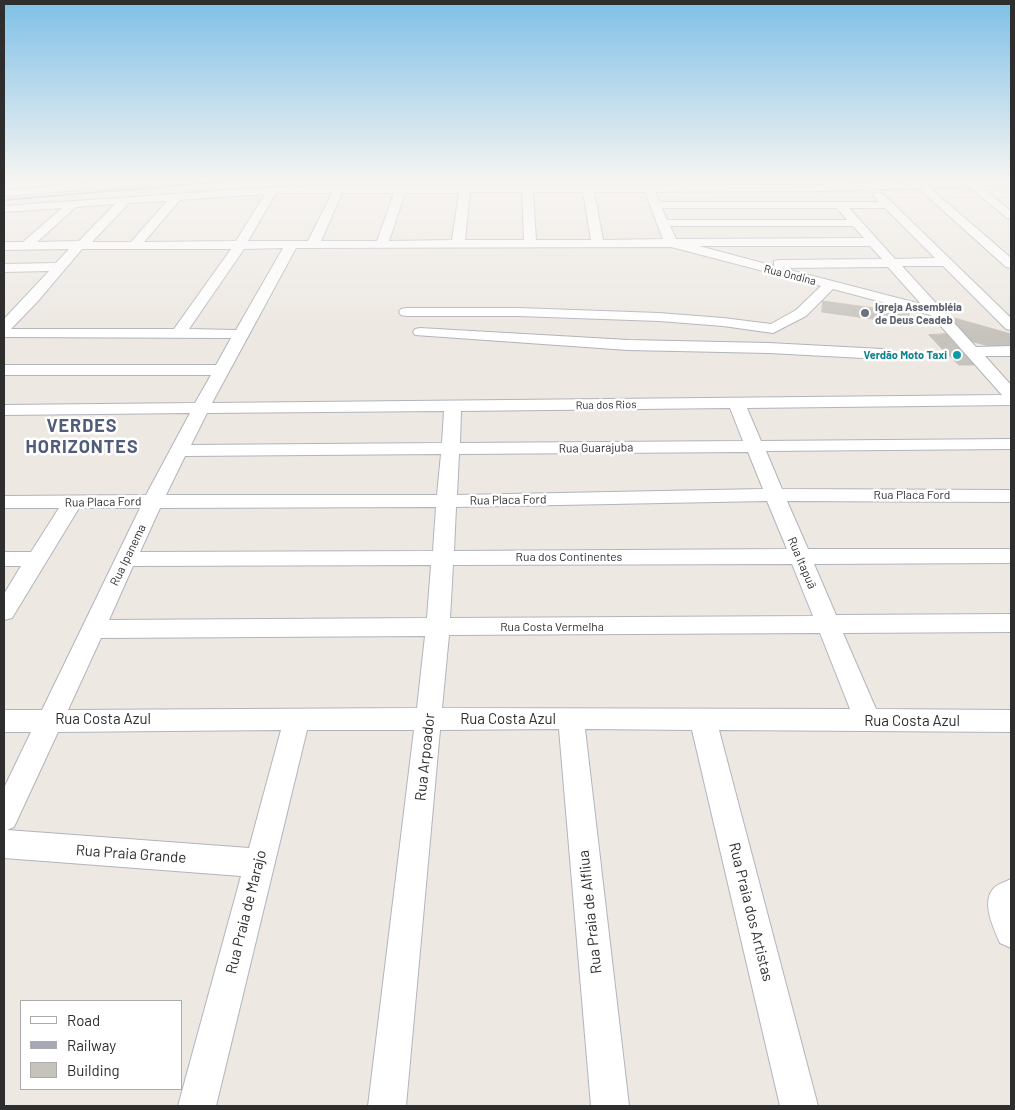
<!DOCTYPE html>
<html>
<head>
<meta charset="utf-8">
<style>
	body { margin:0 }
	#map { position:relative; width:1015px; height:1110px; overflow:hidden; background:#ede8e2; font-family:Barlow,sans-serif }
	canvas { display:block }
	.frame { position:absolute; inset:0; border:5px solid #2e2e2e; pointer-events:none }
	.legend { position:absolute; left:20px; top:1000px; width:162px; height:90px; box-sizing:border-box; background:#fff; border:1px solid #ababab; margin:0; padding:6px 9px; list-style:none; font-size:15px; color:#2e2e2e }
	.legend li { display:flex; align-items:center; gap:10px; height:25px }
	.legend b { width:25px; border:1px solid #ababab }
</style>
</head>
<body>
<div id="map">
<canvas width="1015" height="1110"></canvas>
<div class="frame"></div>
<ul class="legend">
<li><b style="height:6px;background:#fff"></b>Road</li>
<li><b style="height:6px;background:#a4a8b6"></b>Railway</li>
<li><b style="height:14px;background:#c6c3bd"></b>Building</li>
</ul>
</div>
<script>
const ctx = document.querySelector('canvas').getContext('2d');
ctx.lineJoin = 'round';
function fill(path, color) { ctx.fillStyle = color; ctx.fill(path, 'evenodd'); }
function strokePath(path, color, width, dash) { ctx.strokeStyle = color; ctx.lineWidth = width; ctx.lineCap = dash ? 'butt' : 'round'; ctx.setLineDash(dash || []); ctx.stroke(path); }
function label(font, color, halo, rows, align = 'center') {
  ctx.font = font + ' Barlow,sans-serif'; ctx.lineWidth = 5; ctx.setLineDash([]); ctx.textBaseline = 'middle'; ctx.strokeStyle = halo; ctx.fillStyle = color; for (const [text, x, y, turn = 0] of rows) {
    ctx.save(); ctx.translate(x, y); ctx.rotate((+turn || 0) * Math.PI / 180); ctx.textAlign = isNaN(turn) ? turn : align; if (halo) ctx.strokeText(text, 0, 0); ctx.fillText(text, 0, 0); ctx.restore();
  }
}
const building = new Path2D(`
	M 823,301 L 909,313 L 909,324 L 822,312 Z
	M 944,315 L 1011,334 L 1011,347 L 989,346 L 970,341 Z
	M 946,334 L 960,349 L 943,350 L 929,335 Z
	M 960,349 L 972,361 L 955,361 L 943,350 Z
	M 955,361 L 972,361 L 976,365 L 959,365 Z`);
fill(building, '#c6c3bd');
strokePath(building, '#c9c3bb', 1);
const minor = new Path2D(`
	M 132,180 L 175,180 L 170,183 L 4,196 L 4,190 Z
	M 970,180 L 1011,180 L 1011,185 L 980,186 L 1011,211 L 1011,219 L 1007,218 L 968,186 L 930,188 L 1011,258 L 1011,268 L 1006,267 L 918,188 L 822,191 L 655,192 L 660,202 L 879,202 L 873,195 L 874,193 L 882,193 L 1011,318 L 1011,330 L 1006,329 L 943,266 L 902,266 L 976,347 L 1011,346 L 1011,356 L 985,356 L 1011,385 L 1011,405 L 747,408 L 761,441 L 1011,439 L 1011,449 L 766,451 L 782,489 L 1011,490 L 1011,502 L 787,501 L 808,549 L 1011,549 L 1011,563 L 814,564 L 836,615 L 1011,614 L 1011,632 L 843,633 L 876,709 L 1011,710 L 1011,732 L 719,730 L 818,1106 L 780,1106 L 692,730 L 585,729 L 629,1106 L 591,1106 L 559,729 L 440,730 L 406,1106 L 368,1106 L 414,730 L 307,730 L 216,1106 L 178,1106 L 241,876 L 4,858 L 4,788 L 31,732 L 4,732 L 4,710 L 42,710 L 140,508 L 79,508 L 12,618 L 4,620 L 4,594 L 21,566 L 4,566 L 4,552 L 31,552 L 59,508 L 4,508 L 4,496 L 146,495 L 190,413 L 4,415 L 4,405 L 195,403 L 211,375 L 4,375 L 4,365 L 216,365 L 231,338 L 4,337 L 4,319 L 49,271 L 4,272 L 4,264 L 56,263 L 69,249 L 4,250 L 4,242 L 23,242 L 62,208 L 4,212 L 4,206 L 273,187 L 401,185 L 405,186 L 822,185 ZM 470,192 L 522,192 L 524,240 L 465,240 ZM 533,192 L 583,192 L 591,240 L 536,240 ZM 594,192 L 645,192 L 663,239 L 603,240 ZM 276,193 L 332,193 L 308,241 L 248,241 ZM 342,193 L 394,193 L 377,241 L 321,241 ZM 405,193 L 459,193 L 452,240 L 389,241 ZM 265,194 L 236,241 L 144,242 L 180,200 ZM 167,201 L 131,242 L 92,242 L 129,203 ZM 115,204 L 79,241 L 37,242 L 76,207 ZM 662,208 L 837,208 L 847,220 L 667,220 ZM 849,208 L 885,208 L 935,258 L 895,259 ZM 670,226 L 853,226 L 864,238 L 676,239 ZM 699,246 L 870,246 L 882,259 L 779,260 L 774,261 L 774,266 ZM 671,247 L 821,286 L 796,310 L 771,324 L 723,318 L 659,313 L 518,308 L 406,308 L 401,309 L 399,312 L 401,315 L 406,316 L 518,316 L 659,321 L 723,326 L 773,333 L 806,316 L 833,289 L 931,315 L 1002,395 L 212,403 L 296,248 ZM 283,248 L 236,330 L 189,329 L 244,249 ZM 82,249 L 231,249 L 174,329 L 11,329 L 38,301 ZM 888,267 L 921,304 L 782,268 ZM 730,408 L 743,441 L 460,443 L 461,411 ZM 444,411 L 442,443 L 191,445 L 207,413 ZM 748,452 L 763,489 L 457,495 L 459,454 ZM 441,454 L 437,495 L 166,495 L 185,456 ZM 767,501 L 787,549 L 454,551 L 456,507 ZM 436,507 L 433,551 L 140,552 L 160,508 ZM 792,564 L 813,616 L 450,618 L 453,565 ZM 431,565 L 427,618 L 109,620 L 133,566 ZM 820,633 L 850,709 L 442,708 L 449,635 ZM 425,636 L 417,708 L 68,710 L 101,638 ZM 281,730 L 249,848 L 7,830 L 14,827 L 58,732 Z
	M 420,328 L 628,340 L 769,343 L 882,349 L 887,351 L 890,354 L 887,357 L 882,359 L 769,353 L 628,350 L 415,335 L 413,332 L 415,329 Z
	M 1011,879 L 1011,948 L 1000,943 C 994,929 981,903 993,889 C 997,884 1005,882 1011,879 Z`);
strokePath(minor, '#b2b4bc', 2);
fill(minor, '#fff');
strokePath(new Path2D(`
	M 4,200 L 240,180`), '#a4a8b6', 2);
const sky = ctx.createLinearGradient(0, 0, 0, 335);
sky.addColorStop(0, '#7ec0e7');
sky.addColorStop(0.54, '#f7f5f2');
sky.addColorStop(1, '#f7f5f200');
ctx.fillStyle = sky;
ctx.fillRect(0, 0, 1015, 335);
for (const [x, y, r, color] of [
	[865,313,5,"#6b7280"],
	[957,355,5,"#0f9aa8"]
]) { const dot = new Path2D(); dot.arc(x, y, r, 0, 2 * Math.PI); ctx.fillStyle = color; ctx.fill(dot); strokePath(dot, '#fff', 2); }
label('11px', '#2e2e2e', '#fff', [
	["Rua Ondina",790,275,14],
	["Rua dos Rios",606,405,-1]
]);
label('bold 11px', '#5b616d', '#fff', [
	["Igreja Assembléia",875,307],
	["de Deus Ceadeb",875,320]
], 'left');
label('bold 11px', '#0d838f', '#fff', [
	["Verdão Moto Taxi",947,355]
], 'right');
label('12px', '#2e2e2e', '#fff', [
	["Rua Guarajuba",596,448,-1],
	["Rua Placa Ford",912,495],
	["Rua Placa Ford",508,500,-1],
	["Rua Placa Ford",103,502,-1],
	["Rua Ipanema",128,555,-64],
	["Rua dos Continentes",569,557],
	["Rua Itapuã",802,563,67],
	["Rua Costa Vermelha",552,627]
]);
label('15px', '#2e2e2e', '#fff', [
	["Rua Costa Azul",103,719],
	["Rua Costa Azul",508,719],
	["Rua Costa Azul",912,721],
	["Rua Arpoador",425,757,-84],
	["Rua Praia Grande",131,854,4],
	["Rua Praia de Marajo",246,912,-76],
	["Rua Praia de Alfliua",590,912,-96],
	["Rua Praia dos Artistas",751,912,76]
]);
ctx.letterSpacing = '1px';
label('bold 18px', '#515c7b', '#fff', [
	["VERDES",82,426],
	["HORIZONTES",82,447]
]);
ctx.letterSpacing = '0px';
</script>
</body>
</html>
